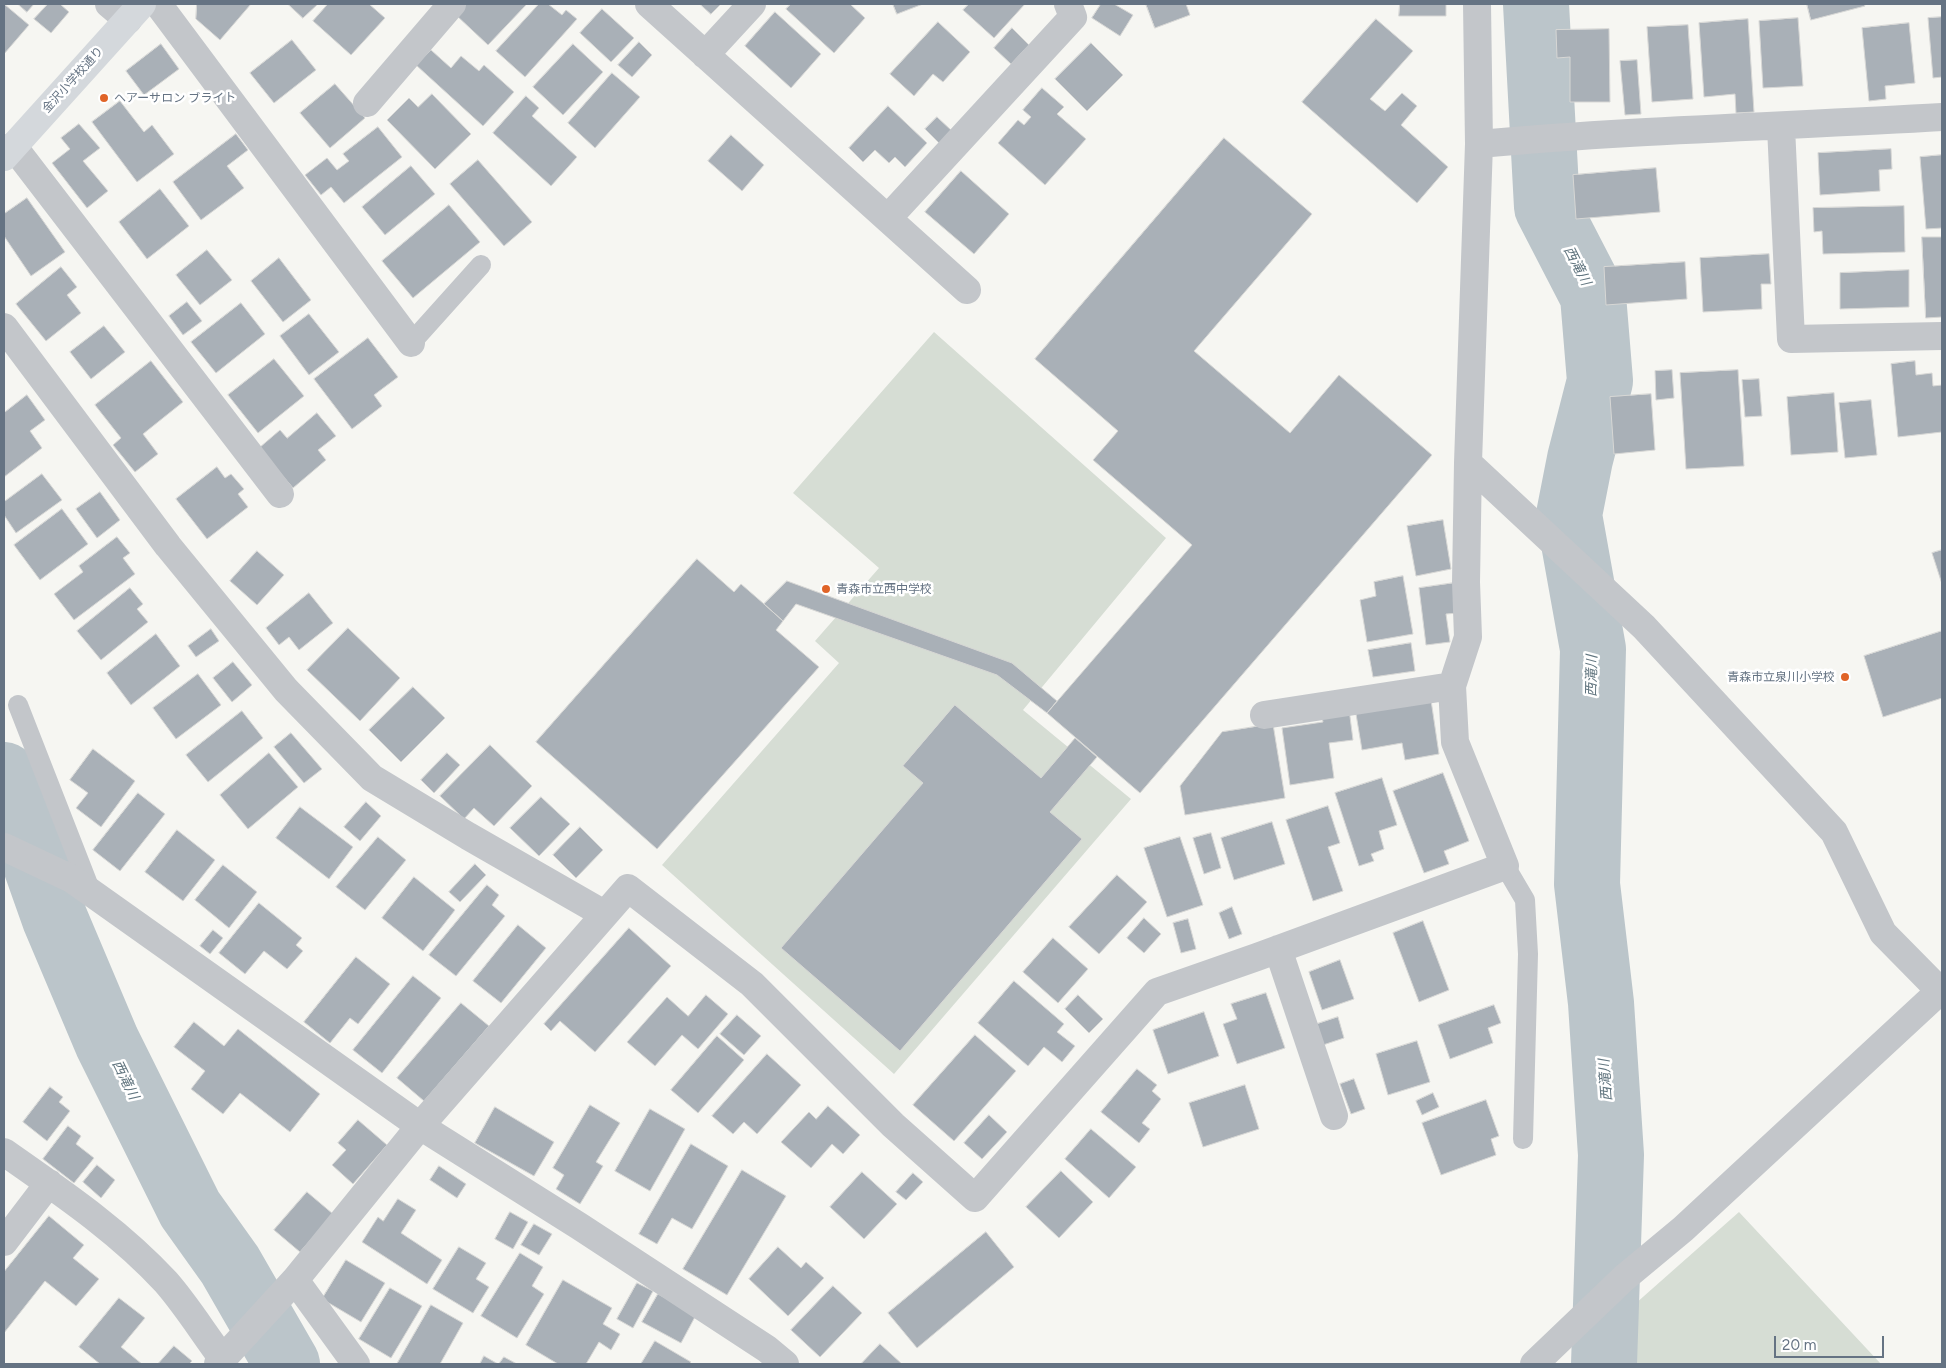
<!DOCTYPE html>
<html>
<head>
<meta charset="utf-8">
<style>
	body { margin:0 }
	#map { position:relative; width:1946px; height:1368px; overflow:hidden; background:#f6f6f2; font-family:Figtree,sans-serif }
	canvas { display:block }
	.frame { position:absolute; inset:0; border:5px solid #657383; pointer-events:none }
	.scale { position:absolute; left:1774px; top:1336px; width:110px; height:22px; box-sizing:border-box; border:2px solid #657383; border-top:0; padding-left:6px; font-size:15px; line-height:18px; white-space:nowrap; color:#657383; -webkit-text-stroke:4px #fff; paint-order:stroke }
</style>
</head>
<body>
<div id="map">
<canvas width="1946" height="1368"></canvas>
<div class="frame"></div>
<div class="scale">20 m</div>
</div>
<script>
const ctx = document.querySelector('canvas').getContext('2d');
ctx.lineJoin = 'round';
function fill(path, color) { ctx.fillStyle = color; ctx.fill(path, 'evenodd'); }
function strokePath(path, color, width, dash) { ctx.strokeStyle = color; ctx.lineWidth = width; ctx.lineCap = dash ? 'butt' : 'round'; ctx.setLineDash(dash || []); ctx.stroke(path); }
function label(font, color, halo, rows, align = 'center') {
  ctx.font = font + ' Figtree,"Noto Sans JP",sans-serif'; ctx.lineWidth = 5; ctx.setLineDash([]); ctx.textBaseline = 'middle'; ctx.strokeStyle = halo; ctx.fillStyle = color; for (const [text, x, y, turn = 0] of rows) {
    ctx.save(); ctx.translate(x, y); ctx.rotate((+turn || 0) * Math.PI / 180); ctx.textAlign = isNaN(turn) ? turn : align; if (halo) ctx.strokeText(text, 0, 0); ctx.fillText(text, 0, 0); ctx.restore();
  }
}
fill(new Path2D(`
	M 934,332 L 1166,538 L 1023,710 L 1131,799 L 894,1074 L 662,865 L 839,663 L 815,641 L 879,568 L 793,493 Z
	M 1739,1212 L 1881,1364 L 1631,1364 L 1635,1304 Z`), '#d6ddd4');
strokePath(new Path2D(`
	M 1536,4 L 1547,207 L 1593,296 L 1600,381 L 1580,459 L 1569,515 L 1593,649 L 1587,884 L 1601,1003 L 1611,1155 L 1604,1364
	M 4,775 L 55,919 L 107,1042 L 190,1209 L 230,1265 L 287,1364`), '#bbc5ca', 66);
const building = new Path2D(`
	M 4,4 L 29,25 L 4,54 Z
	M 18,4 L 34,4 L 27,12 Z
	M 48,4 L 60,4 L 69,12 L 51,33 L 34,19 Z
	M 197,4 L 251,4 L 220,40 L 196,19 Z
	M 288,4 L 318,4 L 303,18 Z
	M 328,4 L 369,4 L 385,18 L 351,55 L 313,21 Z
	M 467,4 L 525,4 L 526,5 L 488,45 L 456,15 Z
	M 539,4 L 548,4 L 562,15 L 566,10 L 577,19 L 525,77 L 496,51 Z
	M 700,4 L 721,4 L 711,14 Z
	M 791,4 L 850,4 L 865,18 L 834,53 L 786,9 Z
	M 893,4 L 923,4 L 897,14 Z
	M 969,4 L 1025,4 L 994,38 L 963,10 Z
	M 1101,4 L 1114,4 L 1133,15 L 1120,36 L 1092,18 Z
	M 1146,4 L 1186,4 L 1190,15 L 1155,28 Z
	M 1400,4 L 1446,4 L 1446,16 L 1399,16 Z
	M 1807,4 L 1864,4 L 1865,6 L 1811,20 Z
	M 602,9 L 634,38 L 611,62 L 580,33 Z
	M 775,12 L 821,54 L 791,88 L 745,46 Z
	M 1942,17 L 1942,77 L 1933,78 L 1928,18 Z
	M 1798,18 L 1803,86 L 1763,88 L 1759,21 Z
	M 1376,19 L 1413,51 L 1370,99 L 1385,111 L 1402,93 L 1417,106 L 1401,125 L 1448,167 L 1417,203 L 1302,102 Z
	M 1748,19 L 1754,112 L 1736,113 L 1735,94 L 1704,97 L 1699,23 Z
	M 938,22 L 970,52 L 943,82 L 933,74 L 914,96 L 890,74 Z
	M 1909,23 L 1915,83 L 1885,86 L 1886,99 L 1869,101 L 1862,28 Z
	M 1688,25 L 1693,99 L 1652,102 L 1647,27 Z
	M 1012,28 L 1029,45 L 1011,64 L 994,48 Z
	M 1609,29 L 1610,102 L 1570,102 L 1570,57 L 1557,58 L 1556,30 Z
	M 292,40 L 316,70 L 274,103 L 250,73 Z
	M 639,42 L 652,55 L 632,77 L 618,65 Z
	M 1091,43 L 1123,75 L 1087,111 L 1055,79 Z
	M 161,44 L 179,69 L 144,95 L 126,71 Z
	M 573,44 L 603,72 L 563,115 L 533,87 Z
	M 431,50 L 451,68 L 461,56 L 479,71 L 484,65 L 514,92 L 483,126 L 416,65 Z
	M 1637,60 L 1641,114 L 1625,115 L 1620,61 Z
	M 612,73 L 640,97 L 595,148 L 568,123 Z
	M 335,84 L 365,118 L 330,148 L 300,113 Z
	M 1042,88 L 1064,107 L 1057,114 L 1086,139 L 1045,185 L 998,143 L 1018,120 L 1024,125 L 1031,117 L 1023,110 Z
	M 432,94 L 471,134 L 435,169 L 387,120 L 409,98 L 418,107 Z
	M 526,96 L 539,108 L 532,116 L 577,157 L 551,186 L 493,133 Z
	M 120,101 L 144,132 L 152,125 L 174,154 L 137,182 L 92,122 Z
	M 888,106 L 927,143 L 905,167 L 895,157 L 889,163 L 875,150 L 863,162 L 849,148 Z
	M 937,117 L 952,131 L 940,144 L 925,129 Z
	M 79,124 L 100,148 L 83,161 L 108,191 L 87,208 L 52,163 L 70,149 L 61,138 Z
	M 378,127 L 402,157 L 344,203 L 331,187 L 321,195 L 305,175 L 327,158 L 337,170 L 349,161 L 343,154 Z
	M 236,134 L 248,150 L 227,166 L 244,188 L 201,220 L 173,182 Z
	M 731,135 L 764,165 L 742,191 L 708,161 Z
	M 1224,138 L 1312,214 L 1194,351 L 1290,433 L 1339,375 L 1432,455 L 1140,793 L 1047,713 L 1192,545 L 1093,460 L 1118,431 L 1035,359 Z
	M 1891,149 L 1892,169 L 1879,170 L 1880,191 L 1820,195 L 1818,153 Z
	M 1942,155 L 1942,228 L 1926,229 L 1920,157 Z
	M 478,160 L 532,222 L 504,246 L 450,184 Z
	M 411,166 L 435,194 L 385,235 L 362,207 Z
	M 1656,168 L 1660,212 L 1576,219 L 1573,175 Z
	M 961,171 L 1009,214 L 974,254 L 925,212 Z
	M 160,189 L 189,226 L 147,259 L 119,222 Z
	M 27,198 L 65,252 L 31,276 L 4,236 L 4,214 Z
	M 449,205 L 480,242 L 413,298 L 382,261 Z
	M 1904,206 L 1905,252 L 1823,254 L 1822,231 L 1814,232 L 1813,208 Z
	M 1922,237 L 1942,237 L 1942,317 L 1926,318 Z
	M 207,250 L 232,280 L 200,305 L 176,275 Z
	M 1769,254 L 1771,284 L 1761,284 L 1762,309 L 1703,312 L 1700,258 Z
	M 279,258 L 311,300 L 283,322 L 251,281 Z
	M 1685,262 L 1687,299 L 1606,305 L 1604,267 Z
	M 61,267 L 77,287 L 67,295 L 81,313 L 46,341 L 16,304 Z
	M 1909,270 L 1909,307 L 1840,309 L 1840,273 Z
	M 187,302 L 202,321 L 183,335 L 169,316 Z
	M 241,303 L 265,334 L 216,373 L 191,342 Z
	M 309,314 L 339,352 L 309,375 L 280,336 Z
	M 104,326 L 125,352 L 91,379 L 70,352 Z
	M 368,338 L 398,377 L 374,395 L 382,406 L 352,429 L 314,379 Z
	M 274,359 L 304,396 L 258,433 L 228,395 Z
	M 151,361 L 183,402 L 143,434 L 158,454 L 135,472 L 113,445 L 121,438 L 95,405 Z
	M 1915,361 L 1916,375 L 1932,373 L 1933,386 L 1942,385 L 1942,432 L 1898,437 L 1891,364 Z
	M 1672,370 L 1674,398 L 1656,400 L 1655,371 Z
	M 1738,370 L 1744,466 L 1686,469 L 1680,373 Z
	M 1759,379 L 1762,416 L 1745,417 L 1742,380 Z
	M 1834,393 L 1838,452 L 1791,455 L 1787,397 Z
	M 1651,394 L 1655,450 L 1614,454 L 1610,397 Z
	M 27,395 L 45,420 L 30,431 L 42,448 L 4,477 L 4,413 Z
	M 1871,400 L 1877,455 L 1845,458 L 1839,403 Z
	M 317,413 L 336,436 L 318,450 L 326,460 L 293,488 L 259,448 L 280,430 L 287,438 Z
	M 217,467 L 225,478 L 231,474 L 244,489 L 238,494 L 248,507 L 207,539 L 176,499 Z
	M 42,474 L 62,500 L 16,533 L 4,515 L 4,502 Z
	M 100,492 L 120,520 L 97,538 L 76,509 Z
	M 62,509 L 88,544 L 40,580 L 14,545 Z
	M 1443,520 L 1451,569 L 1416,576 L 1407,526 Z
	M 117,537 L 130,553 L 123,558 L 135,574 L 74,620 L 54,594 L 83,572 L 79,566 Z
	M 1942,550 L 1942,584 L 1932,553 Z
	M 257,551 L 284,575 L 257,605 L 230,581 Z
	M 697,559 L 734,592 L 741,584 L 764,604 L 783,621 L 776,630 L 819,667 L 657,849 L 536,742 Z
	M 1403,576 L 1413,634 L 1367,642 L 1360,600 L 1376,596 L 1374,582 Z
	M 787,581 L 1012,663 L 1057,701 L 1047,713 L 997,675 L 796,604 L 783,621 L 764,604 Z
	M 1454,583 L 1458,613 L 1446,614 L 1450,642 L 1426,645 L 1419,588 Z
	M 130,588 L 143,604 L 137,609 L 148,622 L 101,660 L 77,631 Z
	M 309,593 L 333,623 L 299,650 L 289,637 L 279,645 L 266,628 Z
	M 348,628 L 400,678 L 360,721 L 307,670 Z
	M 211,629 L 219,641 L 196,657 L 188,646 Z
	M 1942,631 L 1942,698 L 1883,717 L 1864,656 Z
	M 156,634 L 180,666 L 131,705 L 107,673 Z
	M 1411,643 L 1415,671 L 1373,677 L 1368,650 Z
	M 233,662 L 252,685 L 232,702 L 213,678 Z
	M 198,674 L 221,705 L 176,739 L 153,708 Z
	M 413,687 L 445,718 L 401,762 L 369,730 Z
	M 1431,700 L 1439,754 L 1405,760 L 1402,743 L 1362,750 L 1356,714 Z
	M 955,705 L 1041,778 L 1075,738 L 1097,757 L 1050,812 L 1082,839 L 900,1051 L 781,948 L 923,783 L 903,766 Z
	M 1349,709 L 1353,740 L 1329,743 L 1334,778 L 1290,785 L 1282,728 L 1323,722 L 1321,713 Z
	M 242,711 L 263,738 L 208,782 L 186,755 Z
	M 1273,724 L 1285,798 L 1185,815 L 1180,786 L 1222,732 Z
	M 291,733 L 322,769 L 304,783 L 274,747 Z
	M 490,745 L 532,786 L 494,826 L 474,808 L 464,819 L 440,796 Z
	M 93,749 L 135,781 L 101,827 L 76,808 L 88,793 L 70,780 Z
	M 269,753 L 298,787 L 248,829 L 220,795 Z
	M 447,753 L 460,765 L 434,793 L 421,780 Z
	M 1443,773 L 1469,841 L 1444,851 L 1449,864 L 1424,873 L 1393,791 Z
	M 1382,778 L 1397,825 L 1379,831 L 1384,849 L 1371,854 L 1374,861 L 1359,866 L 1335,793 Z
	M 138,793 L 165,814 L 120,871 L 93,850 Z
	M 541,797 L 570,824 L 539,856 L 510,828 Z
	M 366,802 L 381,816 L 360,841 L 344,827 Z
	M 1328,806 L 1340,843 L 1328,847 L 1343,891 L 1313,901 L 1286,820 Z
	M 300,807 L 353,847 L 329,879 L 276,838 Z
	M 1272,822 L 1285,864 L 1234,880 L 1221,838 Z
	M 580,827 L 603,850 L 576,878 L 553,855 Z
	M 177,830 L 215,860 L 183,901 L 145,872 Z
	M 1211,833 L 1221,868 L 1204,874 L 1193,838 Z
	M 378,837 L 406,860 L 365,910 L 336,887 Z
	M 1180,837 L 1203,905 L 1167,917 L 1144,848 Z
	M 475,864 L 486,875 L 460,902 L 449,892 Z
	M 223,865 L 257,892 L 229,928 L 195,900 Z
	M 1117,875 L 1147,902 L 1099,954 L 1069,927 Z
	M 414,877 L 455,910 L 423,951 L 382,918 Z
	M 487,885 L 499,895 L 492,905 L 505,916 L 456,976 L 429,955 Z
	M 259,903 L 302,938 L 296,945 L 303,951 L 287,969 L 264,951 L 245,974 L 219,953 Z
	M 1232,907 L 1242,934 L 1229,939 L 1219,913 Z
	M 1144,918 L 1161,934 L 1144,953 L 1127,938 Z
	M 1188,919 L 1196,949 L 1181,953 L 1173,923 Z
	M 1423,921 L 1449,990 L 1419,1002 L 1393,933 Z
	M 518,925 L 546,948 L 501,1003 L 473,981 Z
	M 629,928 L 671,966 L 595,1052 L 560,1021 L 551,1031 L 544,1024 Z
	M 213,930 L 223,938 L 210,954 L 200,946 Z
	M 1053,938 L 1088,969 L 1058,1003 L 1023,972 Z
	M 356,957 L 390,984 L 358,1024 L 350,1018 L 330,1043 L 304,1022 Z
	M 1340,960 L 1354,999 L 1322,1010 L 1309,972 Z
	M 413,976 L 441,998 L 382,1073 L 353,1050 Z
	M 1014,981 L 1064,1024 L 1057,1032 L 1075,1046 L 1062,1062 L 1044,1047 L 1028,1066 L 978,1023 Z
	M 1266,993 L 1285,1048 L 1237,1064 L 1223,1024 L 1237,1019 L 1231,1004 Z
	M 706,995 L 728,1014 L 698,1049 L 682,1035 L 655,1066 L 627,1042 L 667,997 L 688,1016 Z
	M 1078,995 L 1103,1019 L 1089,1033 L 1065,1009 Z
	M 461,1003 L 489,1026 L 424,1101 L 397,1078 Z
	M 1494,1005 L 1501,1023 L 1488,1028 L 1493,1043 L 1450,1059 L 1438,1025 Z
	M 1204,1012 L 1219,1056 L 1168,1074 L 1153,1030 Z
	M 737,1015 L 761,1036 L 744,1055 L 720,1034 Z
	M 1338,1017 L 1344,1038 L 1323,1045 L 1317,1024 Z
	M 194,1022 L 224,1046 L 238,1029 L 320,1094 L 290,1132 L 240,1093 L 223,1114 L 191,1089 L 205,1071 L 174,1047 Z
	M 975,1035 L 1016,1071 L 954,1141 L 913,1105 Z
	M 717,1036 L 744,1060 L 698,1113 L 671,1090 Z
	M 1417,1041 L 1430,1082 L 1388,1095 L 1376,1054 Z
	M 767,1054 L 801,1085 L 757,1134 L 744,1122 L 733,1134 L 712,1116 Z
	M 1137,1069 L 1157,1085 L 1152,1091 L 1161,1099 L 1142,1123 L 1150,1129 L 1139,1143 L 1101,1112 Z
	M 1354,1079 L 1365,1109 L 1351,1114 L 1340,1084 Z
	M 1245,1085 L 1259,1129 L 1203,1147 L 1189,1103 Z
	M 50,1087 L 63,1097 L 59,1102 L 70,1111 L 47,1141 L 23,1122 Z
	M 1433,1093 L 1439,1107 L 1422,1115 L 1416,1101 Z
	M 1486,1100 L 1499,1136 L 1491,1139 L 1496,1155 L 1441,1175 L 1422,1123 Z
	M 590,1105 L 620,1123 L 596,1162 L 603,1166 L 580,1204 L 556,1189 L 564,1175 L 553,1168 Z
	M 828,1106 L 860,1135 L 843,1154 L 832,1144 L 811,1168 L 781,1142 L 809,1112 L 816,1119 Z
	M 495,1107 L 554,1142 L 534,1176 L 475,1143 Z
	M 650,1109 L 685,1129 L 650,1191 L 615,1171 Z
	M 989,1115 L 1007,1132 L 982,1159 L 964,1143 Z
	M 358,1120 L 387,1145 L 353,1184 L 332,1165 L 346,1150 L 338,1143 Z
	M 68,1126 L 81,1136 L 76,1144 L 94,1158 L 74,1183 L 43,1159 Z
	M 1091,1129 L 1136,1167 L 1109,1198 L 1065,1159 Z
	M 691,1144 L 728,1166 L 692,1229 L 672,1218 L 657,1244 L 639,1234 Z
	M 97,1165 L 115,1180 L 101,1198 L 83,1182 Z
	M 439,1166 L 466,1184 L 457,1198 L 430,1180 Z
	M 742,1170 L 786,1196 L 727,1295 L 683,1269 Z
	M 1061,1171 L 1093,1202 L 1059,1238 L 1026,1207 Z
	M 862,1172 L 897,1204 L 864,1239 L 830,1207 Z
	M 913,1173 L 923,1182 L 906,1200 L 896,1192 Z
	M 307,1192 L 333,1214 L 300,1252 L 274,1230 Z
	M 398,1199 L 416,1210 L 401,1233 L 442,1260 L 427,1284 L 362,1242 L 378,1217 L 383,1221 Z
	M 510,1212 L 528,1222 L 513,1249 L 495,1239 Z
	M 49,1216 L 84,1245 L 73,1258 L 99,1279 L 76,1306 L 45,1281 L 4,1333 L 4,1272 Z
	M 534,1224 L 552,1234 L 539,1255 L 521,1245 Z
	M 986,1232 L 1014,1267 L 917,1348 L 888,1313 Z
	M 459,1247 L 486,1263 L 476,1279 L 489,1287 L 473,1313 L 433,1289 Z
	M 778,1247 L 801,1268 L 806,1262 L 824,1278 L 788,1316 L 749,1279 Z
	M 520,1253 L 543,1267 L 532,1286 L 544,1294 L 517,1338 L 481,1316 Z
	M 346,1260 L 385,1283 L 361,1322 L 322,1299 Z
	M 563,1280 L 612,1308 L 603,1324 L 620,1334 L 611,1350 L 599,1342 L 586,1364 L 558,1364 L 526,1345 Z
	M 637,1283 L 653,1291 L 633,1328 L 617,1319 Z
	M 833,1286 L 862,1313 L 820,1357 L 791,1330 Z
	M 390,1288 L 422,1306 L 391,1358 L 359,1339 Z
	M 658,1294 L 696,1315 L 681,1343 L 642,1322 Z
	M 119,1298 L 145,1318 L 121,1347 L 142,1364 L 100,1364 L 79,1347 Z
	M 431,1305 L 463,1323 L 440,1364 L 397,1364 Z
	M 655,1341 L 691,1362 L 689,1364 L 641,1364 Z
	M 880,1344 L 902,1364 L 861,1364 Z
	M 174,1346 L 192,1361 L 189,1364 L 158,1364 Z
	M 484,1356 L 498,1364 L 480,1364 Z
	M 504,1357 L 517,1364 L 499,1364 Z`);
fill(building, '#a9b0b7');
strokePath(building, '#d7d7d5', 1);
strokePath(new Path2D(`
	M 411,343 L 481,265
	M 18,705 L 91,892
	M 1505,866 L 1525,900 L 1528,954 L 1523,1139`), '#c3c6ca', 20);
strokePath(new Path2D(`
	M 109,4 L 128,20
	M 158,4 L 411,343
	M 649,4 L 967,290
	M 705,55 L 752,4
	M 367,103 L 452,4
	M 1781,127 L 1791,339 L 1942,336
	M 1479,144 C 1633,130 1788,126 1942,117
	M 13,146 L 280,494
	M 888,218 L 1073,17 L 1068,4
	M 4,327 L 168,546 L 286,690 L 372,778 L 468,836 L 604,914
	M 1468,463 L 1644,627 L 1834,832 L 1883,933 L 1942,993
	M 1264,715 L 1452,686
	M 4,847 L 72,879 L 420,1126 L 579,1226 L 767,1349 L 785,1364
	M 1278,949 L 1334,1116
	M 4,1152 C 61,1192 119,1231 166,1282 C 187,1306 204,1334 223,1359
	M 4,1242 L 49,1183
	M 295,1280 L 356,1364
	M 218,1364 L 295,1280 L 420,1126 L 628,888 L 752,984 L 893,1125 L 975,1198 L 1157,992 L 1257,957 L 1505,866 L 1455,742 L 1452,686 L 1468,637 L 1466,582 L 1468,463 L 1479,144 L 1477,4
	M 1534,1364 L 1624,1278 L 1683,1229 L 1940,991`), '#c3c6ca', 28);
strokePath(new Path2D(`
	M 4,157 L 142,4`), '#d4d8dc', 28);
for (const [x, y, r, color] of [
	[104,98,5,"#e06428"],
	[826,589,5,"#e06428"],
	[1845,677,5,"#e06428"]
]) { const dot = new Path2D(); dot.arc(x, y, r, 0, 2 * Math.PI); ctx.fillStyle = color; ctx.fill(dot); strokePath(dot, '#fff', 2); }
label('12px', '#657383', '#fff', [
	["金沢小学校通り",73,80,-48]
]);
label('12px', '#657383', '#fff', [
	["ヘアーサロン ブライト",114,98],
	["青森市立西中学校",836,589],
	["青森市立泉川小学校",1835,677,"right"]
], 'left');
label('italic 14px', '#61757f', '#fff', [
	["西滝川",1577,266,63],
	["西滝川",1592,676,-89],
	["西滝川",125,1080,64],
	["西滝川",1606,1080,-94]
]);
</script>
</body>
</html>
